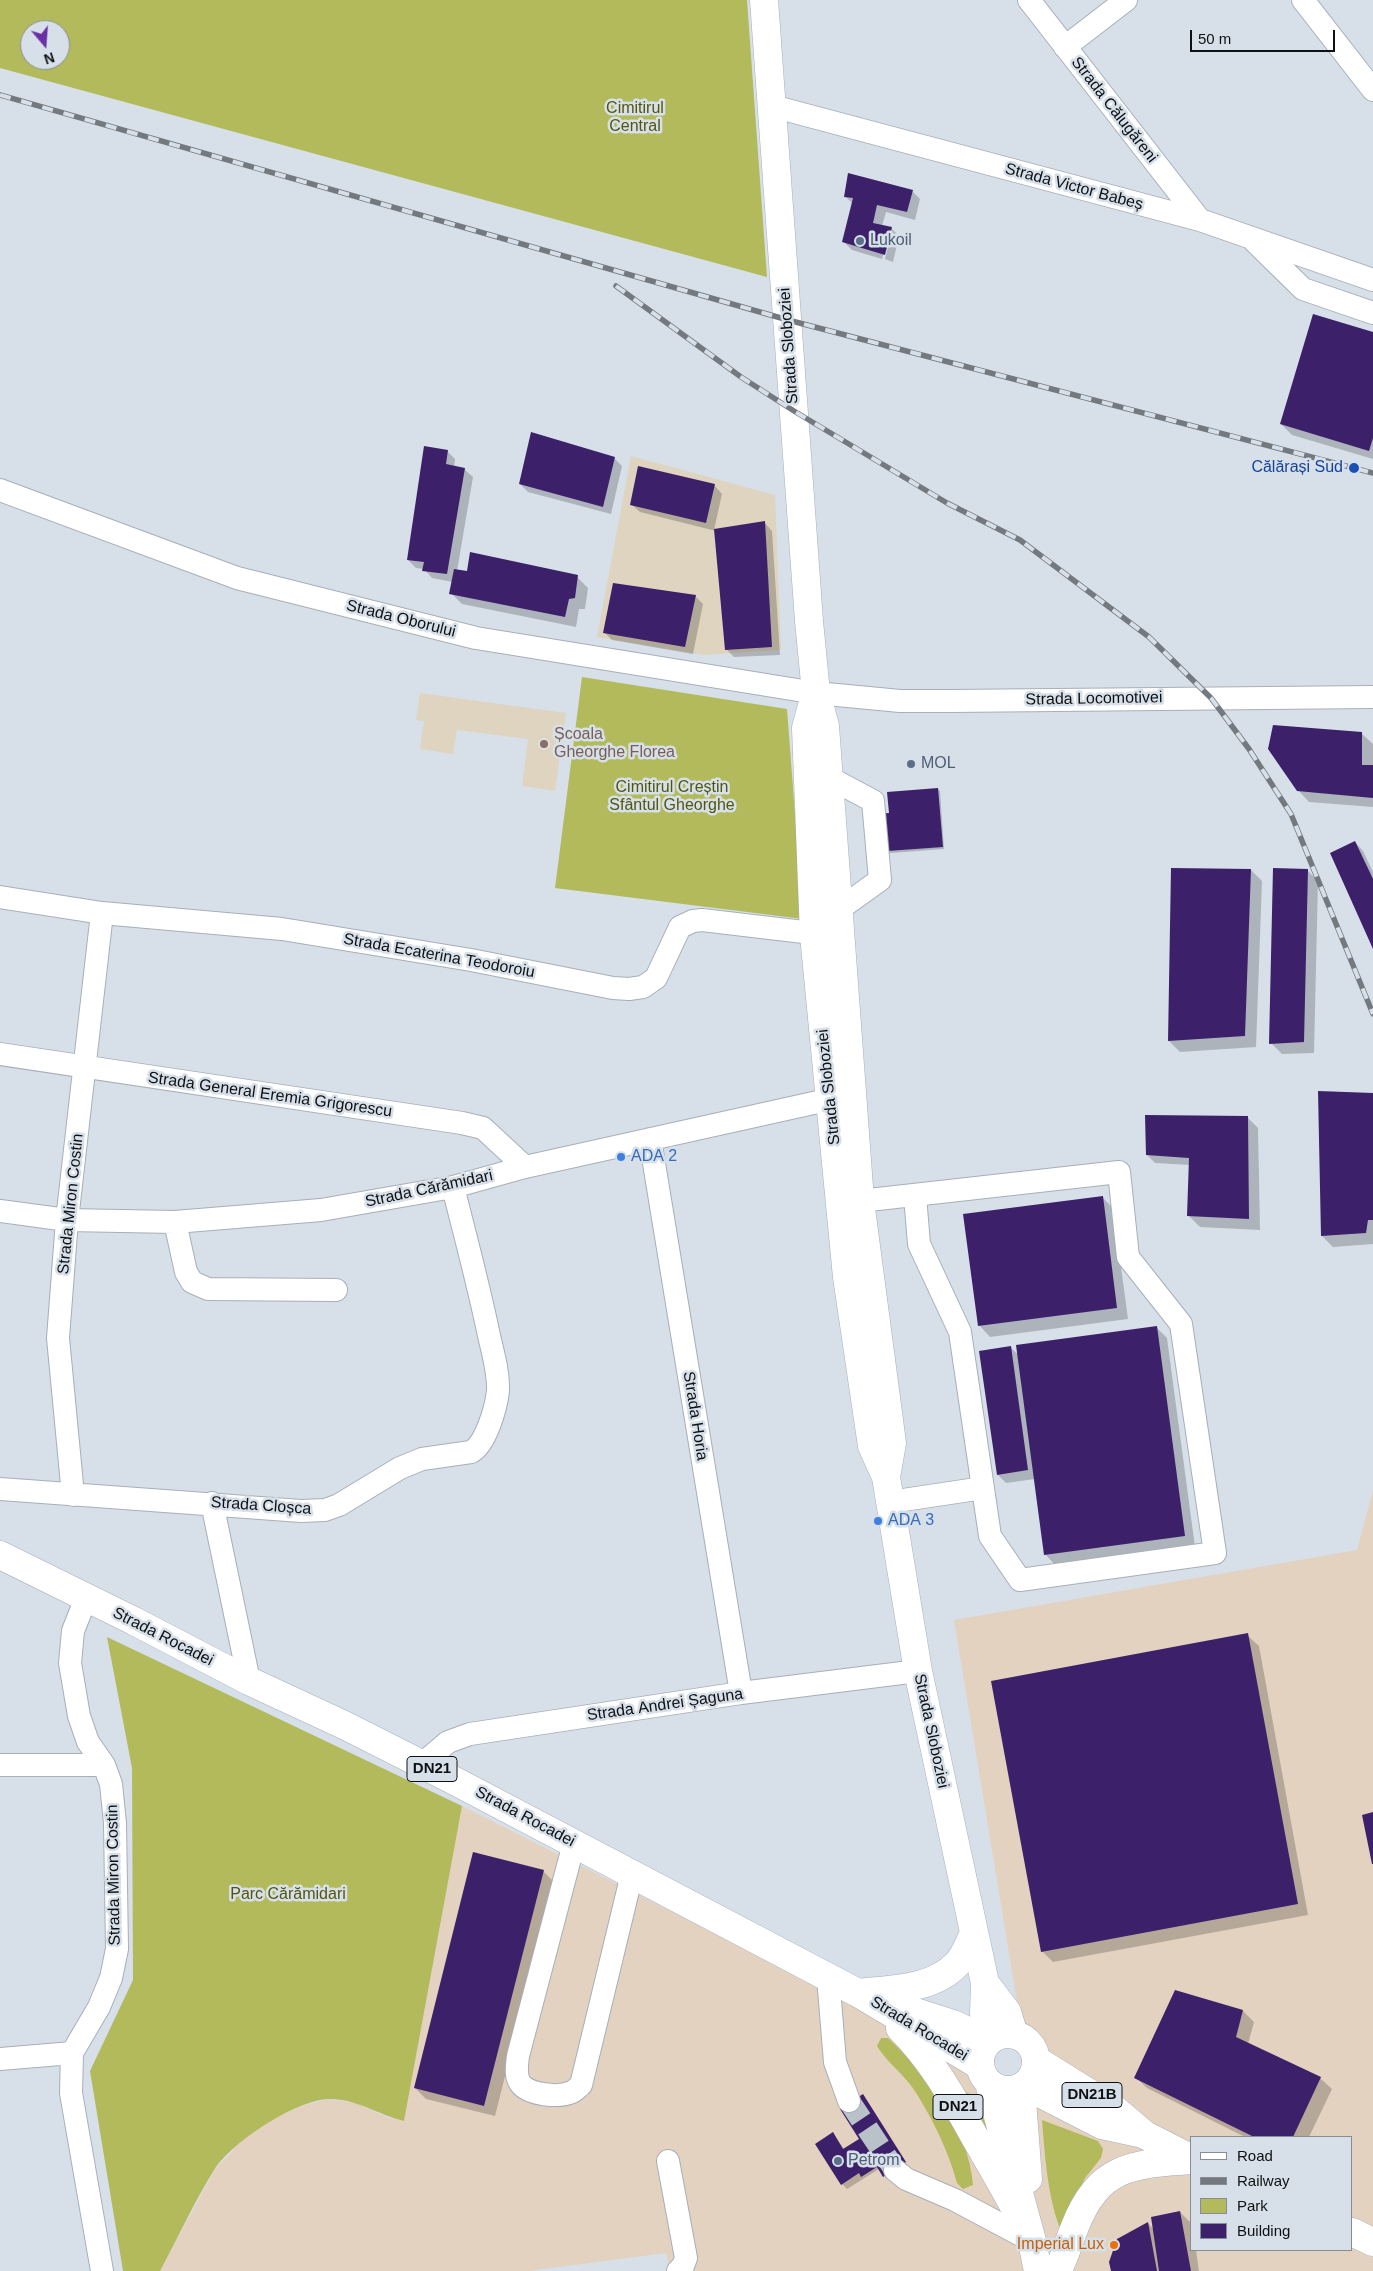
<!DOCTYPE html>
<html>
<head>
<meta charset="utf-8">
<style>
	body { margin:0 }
	#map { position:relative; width:1373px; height:2271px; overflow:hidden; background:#d7e0e9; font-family:Helvetica,sans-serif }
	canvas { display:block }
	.legend { position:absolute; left:1190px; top:2136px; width:162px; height:115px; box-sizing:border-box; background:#d7e0e9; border:1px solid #878d94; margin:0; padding:6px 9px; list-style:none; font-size:15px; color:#0e1114 }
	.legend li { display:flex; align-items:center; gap:10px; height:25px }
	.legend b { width:25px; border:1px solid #878d94 }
	.north { position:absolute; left:20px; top:20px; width:50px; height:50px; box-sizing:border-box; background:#d7e0e9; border:1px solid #878d94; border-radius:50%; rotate:162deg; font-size:14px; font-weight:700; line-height:20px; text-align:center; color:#0e1114 }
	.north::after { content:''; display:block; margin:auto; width:18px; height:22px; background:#6b30a5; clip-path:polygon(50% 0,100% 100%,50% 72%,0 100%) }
	.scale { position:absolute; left:1190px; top:30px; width:145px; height:22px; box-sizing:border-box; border:2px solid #0e1114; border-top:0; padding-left:6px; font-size:15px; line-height:18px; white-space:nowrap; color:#0e1114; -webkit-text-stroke:4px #d7e0e9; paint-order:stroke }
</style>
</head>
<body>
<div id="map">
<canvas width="1373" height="2271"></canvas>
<ul class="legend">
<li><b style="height:6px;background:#fff"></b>Road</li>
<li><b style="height:6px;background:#73797f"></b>Railway</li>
<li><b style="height:14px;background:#b2ba5b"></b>Park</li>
<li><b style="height:14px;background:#3d206a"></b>Building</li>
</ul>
<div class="north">N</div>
<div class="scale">50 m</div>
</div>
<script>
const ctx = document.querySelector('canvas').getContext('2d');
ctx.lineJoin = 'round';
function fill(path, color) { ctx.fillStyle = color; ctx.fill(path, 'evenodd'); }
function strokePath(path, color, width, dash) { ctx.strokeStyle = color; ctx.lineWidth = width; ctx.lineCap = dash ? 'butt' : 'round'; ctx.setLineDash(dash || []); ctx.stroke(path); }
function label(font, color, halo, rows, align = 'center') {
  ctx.font = font + ' Helvetica,sans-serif'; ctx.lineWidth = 5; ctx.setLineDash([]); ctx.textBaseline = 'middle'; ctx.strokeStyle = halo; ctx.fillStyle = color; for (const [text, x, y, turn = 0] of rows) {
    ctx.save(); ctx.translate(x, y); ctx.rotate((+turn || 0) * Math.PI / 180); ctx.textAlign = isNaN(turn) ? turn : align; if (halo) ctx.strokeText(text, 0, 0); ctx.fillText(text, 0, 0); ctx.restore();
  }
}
fill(new Path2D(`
	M 1373,1490 L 1373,2271 L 670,2271 L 666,2253 L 529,2271 L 160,2271 L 215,2169 L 244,2139 L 275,2118 L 301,2106 L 328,2099 L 356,2103 L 389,2118 L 404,2121 L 462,1806 L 1032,2093 L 954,1620 L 1357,1550 ZM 1192,2137 L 1352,2137 L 1352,2250 L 1192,2250 Z`), '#e3d2c0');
fill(new Path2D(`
	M 631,456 L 775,495 L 781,650 L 704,655 L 597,637 Z
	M 420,693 L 566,713 L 555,791 L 522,786 L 528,739 L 457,730 L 453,754 L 420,749 L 424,721 L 416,720 Z`), '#ded4bf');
fill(new Path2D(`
	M 0,0 L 747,0 L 767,277 L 0,68 ZM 30,30 L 60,30 L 60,60 L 30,60 Z
	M 582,677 L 787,709 L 803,919 L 555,888 Z
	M 107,1637 L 462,1806 L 404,2121 C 379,2115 355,2098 328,2099 C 294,2101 232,2142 214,2170 C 194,2202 178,2238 160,2271 L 123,2271 L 90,2071 L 133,1980 L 132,1768 Z
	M 881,2038 L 888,2038 C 927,2074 969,2130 973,2185 L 963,2189 L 957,2183 C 949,2152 932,2118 915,2091 C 904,2074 887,2063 877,2046 Z
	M 956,2088 L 979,2098 L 991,2145 Z
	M 1042,2120 L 1098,2141 L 1103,2149 L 1101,2158 L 1085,2178 L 1063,2228 L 1059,2226 C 1047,2192 1045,2156 1042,2120 Z`), '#b2ba5b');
fill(new Path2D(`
	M 912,191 L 920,199 L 915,220 L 886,212 L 882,226 L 891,228 L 899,236 L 893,262 L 885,259 L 892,232 L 889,232 L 882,259 L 852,250 L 843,241 L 853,204 L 845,196 Z
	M 1373,333 L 1373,459 L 1292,435 L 1281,424 Z
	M 447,451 L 455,459 L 454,467 L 464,469 L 473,477 L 457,571 L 577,577 L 588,588 L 585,609 L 579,609 L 576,627 L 462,604 L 451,593 L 453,582 L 432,578 L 424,569 L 416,568 L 408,560 Z
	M 614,458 L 622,466 L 611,514 L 528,492 L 520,484 Z
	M 714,485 L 722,494 L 714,530 L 764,522 L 772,531 L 780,655 L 734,657 L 726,649 L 716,531 L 640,512 L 631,504 Z
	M 695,596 L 703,604 L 693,654 L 612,640 L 604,632 Z
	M 1361,733 L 1373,744 L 1373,807 L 1309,802 L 1298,790 Z
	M 938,789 L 940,791 L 944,849 L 878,854 L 890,814 Z
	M 1355,842 L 1363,851 L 1373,872 L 1373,946 Z
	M 1251,870 L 1262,881 L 1256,1047 L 1180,1052 L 1169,1041 Z
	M 1307,870 L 1318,881 L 1314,1053 L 1282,1054 L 1271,1043 Z
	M 1373,1094 L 1373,1244 L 1333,1247 L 1322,1236 Z
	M 1247,1117 L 1258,1128 L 1260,1230 L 1200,1227 L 1189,1216 L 1190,1165 L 1155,1163 L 1147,1155 Z
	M 1102,1197 L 1113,1208 L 1128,1319 L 990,1337 L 979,1325 Z
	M 1156,1327 L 1167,1338 L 1195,1547 L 1056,1566 L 1045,1554 L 1035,1479 L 1006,1483 L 998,1475 L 1011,1348 L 1019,1355 Z
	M 1247,1635 L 1259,1646 L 1308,1915 L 1053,1962 L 1042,1951 Z
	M 543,1871 L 554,1882 L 495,2116 L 426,2099 L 415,2088 Z
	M 1176,1991 L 1243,2011 L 1254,2022 L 1248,2044 L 1320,2078 L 1332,2089 L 1309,2137 L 1245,2137 L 1147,2088 L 1135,2077 Z
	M 865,2098 L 907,2165 L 886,2178 L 879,2169 L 847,2189 L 842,2184 L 833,2134 L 845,2150 L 861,2140 Z
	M 1180,2212 L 1191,2223 L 1192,2250 L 1196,2250 L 1199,2271 L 1112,2271 L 1148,2223 L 1154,2230 Z`), '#0003');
fill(new Path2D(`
	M 848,173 L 913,190 L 907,212 L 877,205 L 873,223 L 892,227 L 885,255 L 842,242 L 853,198 L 844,197 Z
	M 1313,314 L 1373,332 L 1373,438 L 1369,451 L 1280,424 Z
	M 531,432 L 615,457 L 603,507 L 519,484 Z
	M 424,446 L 448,450 L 446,464 L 465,468 L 447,574 L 422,571 L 424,562 L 407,560 Z
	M 638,466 L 715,484 L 706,523 L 630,505 Z
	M 765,521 L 772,647 L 725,650 L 714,529 Z
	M 470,552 L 578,575 L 575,598 L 569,599 L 565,617 L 449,594 L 454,569 L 467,571 Z
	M 613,583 L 696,595 L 685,647 L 603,633 Z
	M 1273,725 L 1362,732 L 1362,765 L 1373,765 L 1373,798 L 1297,791 L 1268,749 Z
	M 938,788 L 943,847 L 874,852 L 871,814 L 889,813 L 887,792 Z
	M 1355,841 L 1373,879 L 1373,949 L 1330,853 Z
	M 1171,868 L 1251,869 L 1245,1036 L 1168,1041 Z
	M 1273,868 L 1308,869 L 1304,1042 L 1269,1044 Z
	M 1318,1091 L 1373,1093 L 1373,1220 L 1368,1220 L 1366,1233 L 1321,1236 Z
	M 1145,1115 L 1248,1116 L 1249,1219 L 1187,1216 L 1189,1158 L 1146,1155 Z
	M 1103,1196 L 1117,1308 L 978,1326 L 963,1214 Z
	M 1157,1326 L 1185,1536 L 1044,1555 L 1016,1345 Z
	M 1011,1346 L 1028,1470 L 997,1475 L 979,1351 Z
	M 1248,1633 L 1298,1904 L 1041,1952 L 991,1681 Z
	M 1373,1812 L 1373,1864 L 1372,1864 L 1362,1815 Z
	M 473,1852 L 544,1870 L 484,2106 L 414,2088 Z
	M 1175,1990 L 1243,2010 L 1236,2037 L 1321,2077 L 1293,2137 L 1254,2137 L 1134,2078 Z
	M 863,2094 L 906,2162 L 883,2177 L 877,2167 L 861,2177 L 859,2173 L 841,2185 L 815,2144 L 833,2132 L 843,2149 L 859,2139 L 840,2109 Z
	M 1180,2211 L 1191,2271 L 1159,2271 L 1151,2217 Z
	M 1148,2222 L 1157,2271 L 1111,2271 L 1109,2262 L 1117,2239 Z`), '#3d206a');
strokePath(new Path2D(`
	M 849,2101 L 895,2170`), '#b9c1c9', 22, [22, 11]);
const minor = new Path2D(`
	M 1029,0 L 1200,220
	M 1303,0 L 1373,90
	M 1065,47 L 1126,0
	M 772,106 L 1200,220 L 1373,280
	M 1254,241 L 1303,289 L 1373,313
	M 0,490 L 237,578 L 476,638 L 816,693 L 900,701 L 950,701 L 1373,697
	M 828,777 L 873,801 L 880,880 L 838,910
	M 0,897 L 102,913 L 282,929 L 471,960 L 613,988 L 629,989 L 643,987 L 656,978 L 680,927 L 693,921 L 702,920 L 829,935
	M 0,1054 L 462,1123 L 483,1128 L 525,1167
	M 650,1139 L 741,1693
	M 860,1201 L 1119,1172 L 1128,1257 L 1181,1324 L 1215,1553 L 1020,1580 L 990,1536 L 960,1332 L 919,1244 L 915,1196
	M 0,1211 L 67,1220 L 175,1222 L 321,1210 L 453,1187 L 525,1167 L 845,1096
	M 175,1222 L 186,1272 L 192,1282 L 208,1289 L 336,1290
	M 0,1489 L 301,1511 L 325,1510 L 339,1505 L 400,1468 L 422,1459 L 471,1452 C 486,1444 496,1408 498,1391 C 499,1372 492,1350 488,1331 C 478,1283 465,1235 453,1187
	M 73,1495 L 58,1338 L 67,1220 L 102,913
	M 890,1502 L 983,1488
	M 212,1503 L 249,1681
	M 86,1598 L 73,1631 L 70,1663 L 79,1716 L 88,1742 L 104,1765 L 111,1784 L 115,1823 L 117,1949 L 111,1978 L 99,2007 L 72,2053 L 71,2093 L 102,2271
	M 422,1764 L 448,1742 L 470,1734 L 741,1693 L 918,1671
	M 0,1765 L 104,1765
	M 574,1843 L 518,2056 C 517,2065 515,2075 520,2083 C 528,2095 559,2098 572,2092 C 575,2091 578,2087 581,2085 L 632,1874
	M 828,1977 L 835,2062 L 849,2101
	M 0,2059 L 72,2053
	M 668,2161 L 686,2258 L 683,2266 L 678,2271
	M 895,2170 L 906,2179 L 955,2200 L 1032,2241`);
const major = new Path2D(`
	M 764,0 L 809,621 L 816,693 L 825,726 L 860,1201 L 892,1443 L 886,1477
	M 812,706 L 806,728 L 814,935 L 847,1277 L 872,1446 L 886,1477 L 918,1671 L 985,1983 L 984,2013 L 991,2039
	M 0,1555 L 134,1621 L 249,1681 L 344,1725 L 451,1779 L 858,1993 L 979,2065
	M 985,1983 L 1007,2012 L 1014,2035
	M 858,1993 C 892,1989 932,1990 957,1964 C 965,1956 969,1943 974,1933
	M 903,2008 L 953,2024 L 989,2041
	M 900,2028 C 933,2061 954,2100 977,2141 C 996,2174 1015,2206 1032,2241
	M980 2062a28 28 0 1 1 56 0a28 28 0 1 1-56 0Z
	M 1036,2060 L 1113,2108 L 1145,2135 L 1192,2159
	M 989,2083 L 1032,2241 L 1038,2271
	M 1024,2085 L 1102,2125 L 1139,2133
	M 1021,2087 L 1028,2179
	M 1352,2232 L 1373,2242
	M 1057,2271 C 1065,2258 1068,2243 1074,2229 C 1098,2166 1131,2164 1192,2160`);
strokePath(minor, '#a7afb8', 24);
strokePath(major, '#a7afb8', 29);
strokePath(minor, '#fff', 22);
strokePath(major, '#fff', 28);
const rail = new Path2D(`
	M 0,95 L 788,320 L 1373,473
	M 616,286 L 741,377 L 794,411 L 947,503 L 1020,540 L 1149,637 L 1211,698 L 1249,749 L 1291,814 L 1373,1014`);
strokePath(rail, '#73797f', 5.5);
strokePath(rail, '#d7e0e9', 4, [11]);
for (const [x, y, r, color] of [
	[860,241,5,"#5c6f8a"],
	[1354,468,6,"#1a4fb4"],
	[544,744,5,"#8d6e63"],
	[911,764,5,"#5c6f8a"],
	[621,1157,5,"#3f7fe0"],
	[878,1521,5,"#3f7fe0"],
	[838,2161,5,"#5c6f8a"],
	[1114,2245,5,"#e8710a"]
]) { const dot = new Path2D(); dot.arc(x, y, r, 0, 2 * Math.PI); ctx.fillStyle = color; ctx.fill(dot); strokePath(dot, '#d7e0e9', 2); }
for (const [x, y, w] of [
	[432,1769,50],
	[1092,2095,60],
	[958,2107,50]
]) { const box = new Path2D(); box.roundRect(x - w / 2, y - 12.5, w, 25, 4); ctx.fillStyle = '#d7e0e9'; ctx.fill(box); strokePath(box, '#0e1114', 1); }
label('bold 15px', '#0e1114', null, [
	["DN21",432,1769],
	["DN21B",1092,2095],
	["DN21",958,2107]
]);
label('16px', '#52560d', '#d7e0e9', [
	["Cimitirul",635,109],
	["Central",635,127],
	["Cimitirul Creștin",672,788],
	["Sfântul Gheorghe",672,806],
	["Parc Cărămidari",288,1895]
]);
label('16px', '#0e1114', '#d7e0e9', [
	["Strada Călugăreni",1114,110,52],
	["Strada Victor Babeș",1074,187,15],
	["Strada Sloboziei",789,346,-94],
	["Strada Oborului",401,619,14],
	["Strada Locomotivei",1094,699,-1],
	["Strada Ecaterina Teodoroiu",439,956,10],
	["Strada Sloboziei",829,1087,-96],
	["Strada General Eremia Grigorescu",270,1095,8],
	["Strada Cărămidari",429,1189,-12],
	["Strada Miron Costin",71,1204,-84],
	["Strada Horia",695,1416,81],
	["Strada Cloșca",261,1506,4],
	["Strada Rocadei",163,1637,27],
	["Strada Andrei Șaguna",665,1705,-8],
	["Strada Sloboziei",931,1731,78],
	["Strada Rocadei",525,1817,28],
	["Strada Miron Costin",114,1875,-91],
	["Strada Rocadei",919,2029,31]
]);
label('16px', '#4e5e75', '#d7e0e9', [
	["Lukoil",870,241],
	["MOL",921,764],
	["Petrom",848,2161]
], 'left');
label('16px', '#164399', '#d7e0e9', [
	["Călărași Sud",1343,468]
], 'right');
label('16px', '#785e54', '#d7e0e9', [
	["Școala",554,735],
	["Gheorghe Florea",554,753]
], 'left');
label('16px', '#366cbe', '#d7e0e9', [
	["ADA 2",631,1157],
	["ADA 3",888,1521]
], 'left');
label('16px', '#c56008', '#d7e0e9', [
	["Imperial Lux",1104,2245]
], 'right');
</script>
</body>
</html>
